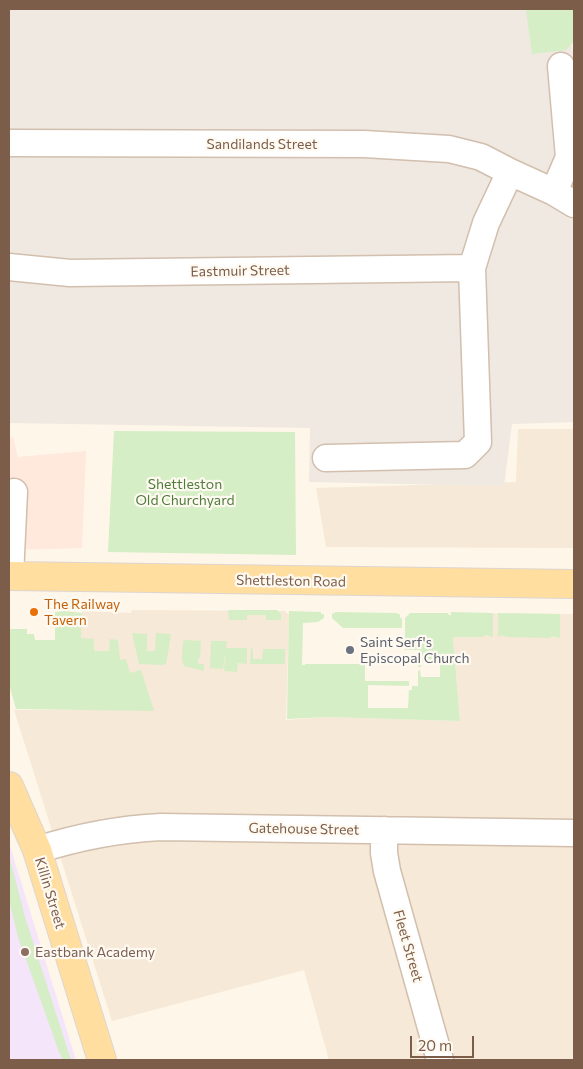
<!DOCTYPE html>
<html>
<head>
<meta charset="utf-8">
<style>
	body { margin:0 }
	#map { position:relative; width:583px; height:1069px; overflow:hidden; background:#fef6e9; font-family:Commissioner,sans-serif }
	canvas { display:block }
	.frame { position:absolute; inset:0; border:10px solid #7c5d4a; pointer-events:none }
	.scale { position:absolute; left:410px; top:1036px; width:64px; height:22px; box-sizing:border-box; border:2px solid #7c5d4a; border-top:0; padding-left:6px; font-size:15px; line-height:18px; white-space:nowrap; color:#7c5d4a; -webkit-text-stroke:4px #fffaf1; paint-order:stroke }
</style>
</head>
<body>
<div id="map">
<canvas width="583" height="1069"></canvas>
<div class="frame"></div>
<div class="scale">20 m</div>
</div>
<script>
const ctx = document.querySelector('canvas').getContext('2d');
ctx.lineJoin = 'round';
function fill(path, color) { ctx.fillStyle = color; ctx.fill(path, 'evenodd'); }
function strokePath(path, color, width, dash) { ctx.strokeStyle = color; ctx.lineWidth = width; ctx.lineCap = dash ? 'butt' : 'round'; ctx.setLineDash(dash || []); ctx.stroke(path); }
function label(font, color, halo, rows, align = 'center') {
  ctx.font = font + ' Commissioner,sans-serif'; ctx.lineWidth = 4.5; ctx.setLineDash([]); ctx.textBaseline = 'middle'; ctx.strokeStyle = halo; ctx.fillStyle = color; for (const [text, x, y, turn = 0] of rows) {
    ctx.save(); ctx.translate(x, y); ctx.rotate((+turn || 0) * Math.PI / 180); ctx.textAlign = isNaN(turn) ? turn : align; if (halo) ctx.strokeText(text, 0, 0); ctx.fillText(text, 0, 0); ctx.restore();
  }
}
fill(new Path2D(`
	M 518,429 L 574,429 L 574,548 L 326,547 L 316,488 L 516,482 Z
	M 132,610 L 286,611 L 286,613 L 289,614 L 286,720 L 327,717 L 460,721 L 451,613 L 574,614 L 574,1060 L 329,1060 L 304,970 L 112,1021 L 14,710 L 78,710 L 82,611 L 131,613 Z`), '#f6e9d7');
fill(new Path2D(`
	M 13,437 L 18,457 L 86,451 L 82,548 L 9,550 L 9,438 Z`), '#ffe8dc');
fill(new Path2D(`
	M 9,9 L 568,9 L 574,63 L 574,422 L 512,424 L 504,486 L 309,482 L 310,428 L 9,423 Z`), '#efe9e2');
fill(new Path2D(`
	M 9,843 L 76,1060 L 9,1060 Z`), '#f4e5fb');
fill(new Path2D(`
	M 526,9 L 574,9 L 574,41 L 566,50 L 532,54 Z
	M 114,431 L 295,432 L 296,555 L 108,552 Z
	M 228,610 L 277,610 L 281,614 L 281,620 L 266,620 L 266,615 L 247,615 L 247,620 L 229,620 Z
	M 65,611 L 82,613 L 81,638 L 94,639 L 94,651 L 109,651 L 110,639 L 118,640 L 120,660 L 126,659 L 130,673 L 141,670 L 154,711 L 16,709 L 9,684 L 9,622 L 10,629 L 27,629 L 27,634 L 34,634 L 35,640 L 55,640 L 55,612 Z
	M 289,611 L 321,612 L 321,614 L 324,614 L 324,618 L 318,622 L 303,623 L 302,665 L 305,665 L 305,664 L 365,664 L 365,681 L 409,681 L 409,686 L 368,685 L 368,708 L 408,708 L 409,690 L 412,690 L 412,686 L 418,686 L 418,671 L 420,670 L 421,677 L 440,677 L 440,661 L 421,661 L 421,667 L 418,667 L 419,650 L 405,650 L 405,618 L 410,613 L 448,613 L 449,615 L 451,615 L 451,612 L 493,613 L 493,637 L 485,635 L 483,637 L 453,637 L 460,721 L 327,717 L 287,719 Z
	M 335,612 L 397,613 L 397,614 L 400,614 L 400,618 L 402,618 L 402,628 L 343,628 L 332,618 L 332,613 L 334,614 Z
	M 498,613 L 560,614 L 560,638 L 552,636 L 550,638 L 507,637 L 501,635 L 498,637 Z
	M 132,633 L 147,634 L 147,651 L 155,651 L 156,633 L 170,634 L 171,635 L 166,664 L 163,665 L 139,664 Z
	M 184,640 L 201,641 L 200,658 L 198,658 L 198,664 L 204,664 L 204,671 L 184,666 L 182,659 L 183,642 Z
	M 211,641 L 227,641 L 223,669 L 210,668 Z
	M 226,648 L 247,648 L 247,664 L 238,663 L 237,672 L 224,671 Z
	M 251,648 L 253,649 L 253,659 L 262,659 L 263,649 L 285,649 L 285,664 L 250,664 Z
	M 9,855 L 25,917 L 71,1060 L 63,1060 L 59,1052 L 18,937 L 9,900 Z`), '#d5eec5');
const minor = new Path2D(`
	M 9,143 L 364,144 L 449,149 L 481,157 L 510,172 L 486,223 L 472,268 L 478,442 L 465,455 L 326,458
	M 510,172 L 554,192 L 574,204
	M 554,192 L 569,157 L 561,66
	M 9,267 L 70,273 L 472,268
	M 10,576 L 14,492
	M 384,830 L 384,853 L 387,871 L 440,1060
	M 37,850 C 78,837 118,829 161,827 L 574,833`);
const major = new Path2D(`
	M 9,576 L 574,584
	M 9,786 L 37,850 L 102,1060`);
strokePath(minor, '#d2bfad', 29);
strokePath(major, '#ddd5d0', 30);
strokePath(minor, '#fff', 26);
strokePath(major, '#ffde9f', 28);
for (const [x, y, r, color] of [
	[34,612,5,"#e8710a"],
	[350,650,5,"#6b7280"],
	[25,952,5,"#8d6e63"]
]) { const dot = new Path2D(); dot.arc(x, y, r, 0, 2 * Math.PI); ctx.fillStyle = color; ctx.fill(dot); strokePath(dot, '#fffaf1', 2); }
label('14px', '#7c5d4a', '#fffaf1', [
	["Sandilands Street",262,144],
	["Eastmuir Street",240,271,-1],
	["Shettleston Road",291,581,1],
	["Gatehouse Street",304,829,1],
	["Killin Street",50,893,73],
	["Fleet Street",408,946,74]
]);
label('14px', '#4e7c3d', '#fffaf1', [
	["Shettleston",185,484],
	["Old Churchyard",185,500]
]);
label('14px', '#c56008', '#fffaf1', [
	["The Railway",44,604],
	["Tavern",44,620]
], 'left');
label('14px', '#5b616d', '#fffaf1', [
	["Saint Serf's",360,642],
	["Episcopal Church",360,658]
], 'left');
label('14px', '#785e54', '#fffaf1', [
	["Eastbank Academy",35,952]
], 'left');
</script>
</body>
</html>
